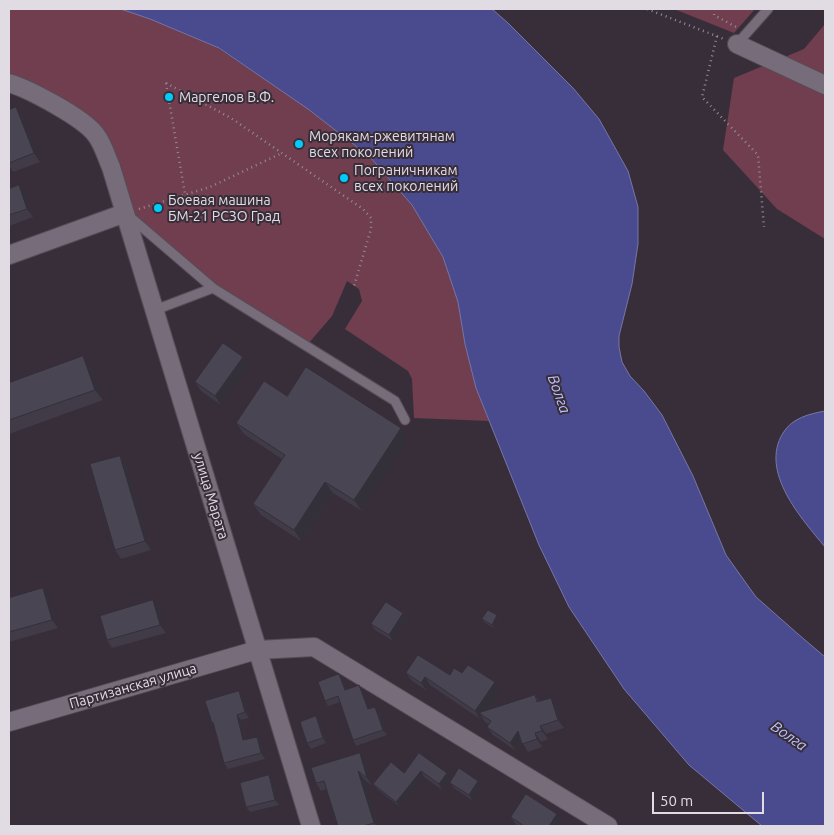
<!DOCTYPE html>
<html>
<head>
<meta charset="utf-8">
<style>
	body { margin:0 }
	#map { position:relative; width:834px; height:835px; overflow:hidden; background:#382e3a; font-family:Ubuntu,sans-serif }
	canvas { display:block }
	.frame { position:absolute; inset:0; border:10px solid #e1dbe3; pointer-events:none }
	.scale { position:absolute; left:652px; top:792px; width:112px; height:22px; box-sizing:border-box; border:2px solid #e1dbe3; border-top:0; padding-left:6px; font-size:15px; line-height:18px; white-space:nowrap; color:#e1dbe3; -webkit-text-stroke:4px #382e3a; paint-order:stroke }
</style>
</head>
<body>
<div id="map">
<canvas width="834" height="835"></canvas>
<div class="frame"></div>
<div class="scale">50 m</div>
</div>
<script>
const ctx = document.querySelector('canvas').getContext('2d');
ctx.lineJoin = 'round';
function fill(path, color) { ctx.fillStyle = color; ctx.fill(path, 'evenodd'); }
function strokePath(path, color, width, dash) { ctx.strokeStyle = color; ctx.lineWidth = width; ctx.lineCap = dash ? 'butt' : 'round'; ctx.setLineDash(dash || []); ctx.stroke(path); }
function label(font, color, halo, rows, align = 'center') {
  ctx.font = font + ' Ubuntu,sans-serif'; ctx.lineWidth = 4; ctx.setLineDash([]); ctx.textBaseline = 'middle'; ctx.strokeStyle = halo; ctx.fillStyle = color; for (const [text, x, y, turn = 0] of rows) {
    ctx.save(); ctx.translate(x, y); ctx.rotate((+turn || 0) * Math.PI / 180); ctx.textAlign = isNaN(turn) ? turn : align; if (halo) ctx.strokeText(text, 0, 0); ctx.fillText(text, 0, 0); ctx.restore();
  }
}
fill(new Path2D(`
	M 9,9 L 121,9 L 150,19 L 218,48 L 308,109 L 370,157 L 412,205 L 443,257 L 458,302 L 465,344 L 476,387 L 489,421 L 414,418 L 412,379 L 408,371 L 345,329 L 362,301 L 359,289 L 347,281 L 332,316 L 308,344 L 216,287 L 136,219 L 95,128 L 68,102 L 9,75 Z
	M 674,9 L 755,9 L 734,33 Z
	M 825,24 L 825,239 L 777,209 L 723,150 L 734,78 L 804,49 Z`), '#703e4f');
const water = new Path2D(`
	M 121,9 L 492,9 L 508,23 L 573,88 L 599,119 L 628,171 L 638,207 L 638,244 L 632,284 L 619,336 L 619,347 L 622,362 L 630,376 L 644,391 L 662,415 L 693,476 L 726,555 L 756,597 L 798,634 L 825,657 L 825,826 L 762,826 L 689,765 L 624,689 L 569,607 L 539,545 L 476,388 L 465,344 L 458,302 L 443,257 L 412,205 L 370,157 L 308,109 L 219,48 L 150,19 Z
	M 825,411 L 825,547 C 802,519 759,472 783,433 C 792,418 809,414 825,411 Z`);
fill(water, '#4a4a8e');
strokePath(water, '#7776a8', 1);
const service = new Path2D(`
	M 737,44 L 768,9
	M 129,216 L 213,288 L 395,401 L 405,420
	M 155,310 L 213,288`);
const minor = new Path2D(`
	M 737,44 L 825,85
	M 9,83 C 29,89 84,118 96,135 C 103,144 106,156 111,167 L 311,826
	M 9,255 L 125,213
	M 9,722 L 257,650 L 314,647 L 608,826`);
strokePath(service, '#554d57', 11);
strokePath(minor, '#554d57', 20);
strokePath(new Path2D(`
	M 647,9 L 724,39
	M 715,9 L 714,15 L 736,27
	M 717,36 L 702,97 L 758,155 L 764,227
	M 166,83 L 231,118 L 363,209 L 371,218 L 371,229 L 354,286
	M 166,83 L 185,194
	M 139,209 L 210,187 L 282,153`), '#948d96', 2.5, [1, 4]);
strokePath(service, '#776c7a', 9);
strokePath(minor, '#776c7a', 18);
fill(new Path2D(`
	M 16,107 L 22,115 L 40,162 L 13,172 L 9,166 L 9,110 Z
	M 9,189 L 25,193 L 33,217 L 9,226 Z
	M 243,357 L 249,365 L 221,405 L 201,391 L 195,382 Z
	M 91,367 L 103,400 L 9,434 L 9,383 Z
	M 236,423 L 408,439 L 362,511 L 333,493 L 301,541 L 261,515 L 253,504 L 282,459 L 244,434 Z
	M 120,456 L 126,464 L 151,550 L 121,559 L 115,550 Z
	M 49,596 L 58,628 L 9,642 L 9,598 Z
	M 159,609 L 166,633 L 112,648 L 107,640 Z
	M 403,613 L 407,619 L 393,641 L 375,630 L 371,624 Z
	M 497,615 L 499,618 L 494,628 L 484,622 L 482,619 Z
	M 406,673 L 450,675 L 462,673 L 500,690 L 486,711 L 535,695 L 539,701 L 557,706 L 564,728 L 546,734 L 548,739 L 541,742 L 542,747 L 528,752 L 522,742 L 516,751 L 493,735 L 487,727 L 489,724 L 485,722 L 482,717 L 480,719 L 430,685 L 426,690 L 412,681 Z
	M 339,674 L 343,680 L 346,690 L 362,691 L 369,709 L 379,712 L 387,735 L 356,746 L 353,740 L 340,702 L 328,706 L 325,701 Z
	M 243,697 L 249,718 L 241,720 L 246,740 L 257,737 L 261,742 L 265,759 L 228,769 L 224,763 L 214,726 L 212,723 Z
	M 320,722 L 326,743 L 311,749 L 307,743 Z
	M 419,753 L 451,778 L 442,790 L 424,777 L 400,807 L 377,789 L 373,784 L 404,773 Z
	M 365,761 L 372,786 L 364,779 L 378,826 L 338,826 L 326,789 L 321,791 L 316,783 Z
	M 273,781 L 279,805 L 250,812 L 246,807 Z
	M 478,781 L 482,786 L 473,801 L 454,788 L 450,783 Z
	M 511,817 L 563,822 L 560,826 L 517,826 Z`), '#403b47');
fill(new Path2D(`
	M 16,107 L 22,115 L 40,162 L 34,153 Z
	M 19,185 L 25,193 L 33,217 L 27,209 Z
	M 83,356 L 91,367 L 103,400 L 95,390 Z
	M 243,357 L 249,365 L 221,405 L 215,396 Z
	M 401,428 L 408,439 L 362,511 L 354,500 Z
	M 120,456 L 126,464 L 151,550 L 145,541 Z
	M 325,482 L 333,493 L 301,541 L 294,530 Z
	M 43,588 L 49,596 L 58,628 L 52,620 Z
	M 153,600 L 159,609 L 166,633 L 160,625 Z
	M 403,613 L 407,619 L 393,641 L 389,635 Z
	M 497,615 L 499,618 L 494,628 L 492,625 Z
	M 339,674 L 343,680 L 348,696 L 345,690 Z
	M 425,677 L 430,685 L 426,690 L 421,683 Z
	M 495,682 L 500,690 L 483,716 L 479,713 L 482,717 L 480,719 L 475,711 Z
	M 359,685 L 362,691 L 372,715 L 368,709 Z
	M 239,691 L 243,697 L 249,718 L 245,712 Z
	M 551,698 L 557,706 L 564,728 L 558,720 Z
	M 375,707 L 379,712 L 387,735 L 383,730 Z
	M 237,715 L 241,720 L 247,746 L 243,740 Z
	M 316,716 L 320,722 L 326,743 L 323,738 Z
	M 540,726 L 546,734 L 548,739 L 542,731 Z
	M 518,731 L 524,739 L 516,751 L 510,743 Z
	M 535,733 L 541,742 L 542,747 L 537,739 Z
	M 257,737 L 261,742 L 265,759 L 261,753 Z
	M 360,753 L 365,761 L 372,786 L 367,778 Z
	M 358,771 L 364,779 L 378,826 L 377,826 L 374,823 Z
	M 421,771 L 424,777 L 400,807 L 396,802 Z
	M 447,773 L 451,778 L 442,790 L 439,784 Z
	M 269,775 L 273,781 L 279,805 L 275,800 Z
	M 478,781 L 482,786 L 473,801 L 469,795 Z
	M 557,814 L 563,822 L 560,826 L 549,826 Z`), '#34303a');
const building = new Path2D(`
	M 16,107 L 34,153 L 9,163 L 9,110 Z
	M 19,185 L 27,209 L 9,215 L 9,189 Z
	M 223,343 L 243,357 L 215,396 L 195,382 Z
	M 83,356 L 95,390 L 9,420 L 9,383 Z
	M 306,367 L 401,428 L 354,500 L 325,482 L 294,530 L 253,504 L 285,455 L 236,423 L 264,381 L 287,396 Z
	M 120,456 L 145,541 L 115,550 L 90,464 Z
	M 43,588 L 52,620 L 9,632 L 9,598 Z
	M 153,600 L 160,625 L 107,640 L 100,616 Z
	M 386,602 L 403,613 L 389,635 L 371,624 Z
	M 488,610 L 497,615 L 492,625 L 482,619 Z
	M 418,655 L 450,675 L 454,668 L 462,673 L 468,665 L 495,682 L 475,711 L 425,677 L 421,683 L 406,673 Z
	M 339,674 L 345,690 L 359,685 L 368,709 L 375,707 L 383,730 L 353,740 L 338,696 L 325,701 L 318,682 Z
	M 239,691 L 245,712 L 237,715 L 243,740 L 257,737 L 261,753 L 224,763 L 213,722 L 212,723 L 205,701 Z
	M 535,695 L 537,702 L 551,698 L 558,720 L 540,726 L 542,731 L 535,733 L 537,739 L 522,744 L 518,731 L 510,743 L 487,727 L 491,721 L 479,713 Z
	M 316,716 L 323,738 L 307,743 L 300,722 Z
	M 360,753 L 367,778 L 358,771 L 374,823 L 363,826 L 338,826 L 324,781 L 316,783 L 311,768 Z
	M 419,753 L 447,773 L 439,784 L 421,771 L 396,802 L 373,784 L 391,762 L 404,773 Z
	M 459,768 L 478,781 L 469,795 L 450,783 Z
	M 269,775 L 275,800 L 246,807 L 240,783 Z
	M 526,794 L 557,814 L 549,826 L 524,826 L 511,817 Z`);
fill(building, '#4a4553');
strokePath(building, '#34303a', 1);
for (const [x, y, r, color] of [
	[169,97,5,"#01cbf9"],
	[299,144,5,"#01cbf9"],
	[344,178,5,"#01cbf9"],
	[158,208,5,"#01cbf9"]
]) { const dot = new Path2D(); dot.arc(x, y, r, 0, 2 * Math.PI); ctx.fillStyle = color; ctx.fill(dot); strokePath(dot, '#382e3a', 2); }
label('14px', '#e1dbe3', '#382e3a', [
	["Маргелов В.Ф.",179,97],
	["Морякам-ржевитянам",309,136],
	["всех поколений",309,152],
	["Пограничникам",354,170],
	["всех поколений",354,186],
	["Боевая машина",168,200],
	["БМ-21 РСЗО Град",168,216]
], 'left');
label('14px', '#e1dbe3', '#382e3a', [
	["улица Марата",211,496,73],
	["Партизанская улица",133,686,-16]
]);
label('italic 15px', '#bdc2fd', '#382e3a', [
	["Волга",559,394,70],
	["Волга",789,736,35]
]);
</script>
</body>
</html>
